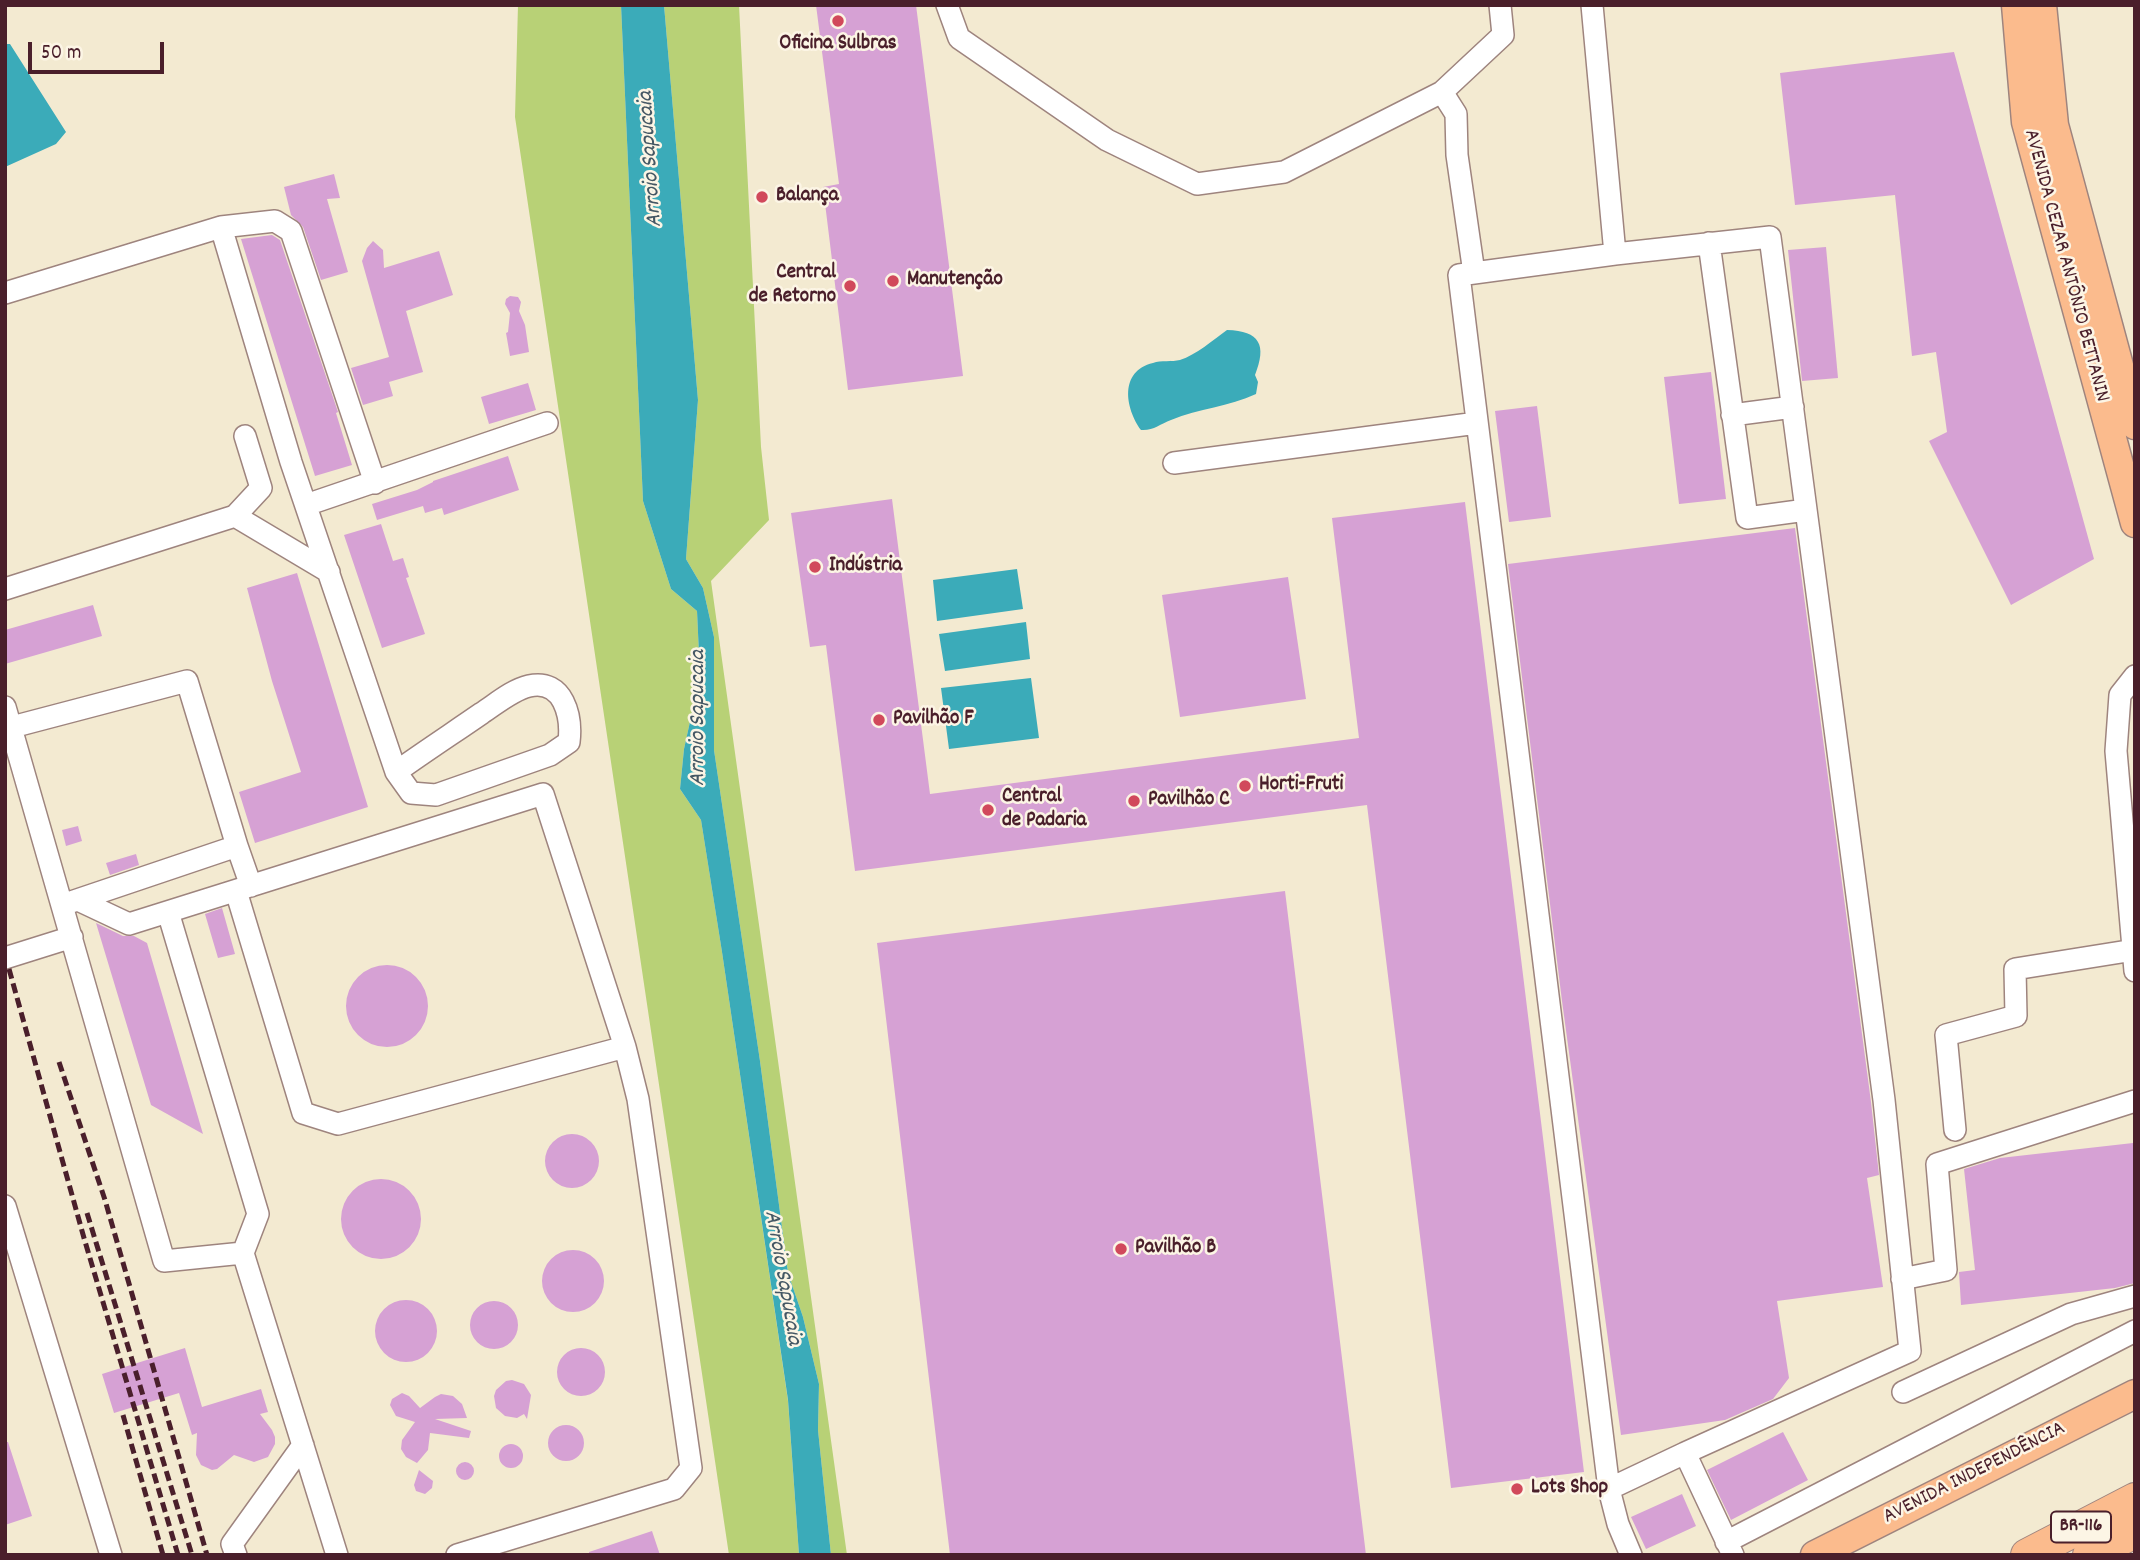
<!DOCTYPE html>
<html>
<head>
<meta charset="utf-8">
<style>
	body { margin:0 }
	#map { position:relative; width:2140px; height:1560px; overflow:hidden; background:#f3ead1; font-family:Dekko,sans-serif }
	canvas { display:block }
	.frame { position:absolute; inset:0; border:7px solid #4a1f2b; pointer-events:none }
	.scale { position:absolute; left:28px; top:42px; width:136px; height:32px; box-sizing:border-box; border:4px solid #4a1f2b; border-top:0; padding-left:9px; font-size:21px; line-height:24px; white-space:nowrap; color:#4a1f2b; -webkit-text-stroke:5px #fcf5e5; paint-order:stroke }
</style>
</head>
<body>
<div id="map">
<canvas width="2140" height="1560"></canvas>
<div class="frame"></div>
<div class="scale">50 m</div>
</div>
<script>
const ctx = document.querySelector('canvas').getContext('2d');
ctx.lineJoin = 'round';
function fill(path, color) { ctx.fillStyle = color; ctx.fill(path, 'evenodd'); }
function strokePath(path, color, width, dash) { ctx.strokeStyle = color; ctx.lineWidth = width; ctx.lineCap = dash ? 'butt' : 'round'; ctx.setLineDash(dash || []); ctx.stroke(path); }
function label(font, color, halo, rows, align = 'center') {
  ctx.font = font + ' Dekko,sans-serif'; ctx.lineWidth = 5; ctx.setLineDash([]); ctx.textBaseline = 'middle'; ctx.strokeStyle = halo; ctx.fillStyle = color; for (const [text, x, y, turn = 0] of rows) {
    ctx.save(); ctx.translate(x, y); ctx.rotate((+turn || 0) * Math.PI / 180); ctx.textAlign = isNaN(turn) ? turn : align; if (halo) ctx.strokeText(text, 0, 0); ctx.fillText(text, 0, 0); ctx.restore();
  }
}
fill(new Path2D(`
	M 518,5 L 621,5 L 643,501 L 671,589 L 697,611 L 700,676 L 684,749 L 680,789 L 701,820 L 722,952 L 788,1401 L 799,1555 L 729,1555 L 515,117 Z
	M 664,5 L 739,5 L 761,447 L 769,520 L 711,581 L 847,1555 L 831,1555 L 818,1430 L 819,1384 L 803,1317 L 788,1273 L 760,1061 L 714,750 L 714,637 L 703,588 L 686,559 L 698,400 Z`), '#b8d176');
fill(new Path2D(`
	M 621,5 L 664,5 L 698,400 L 686,559 L 703,588 L 714,637 L 714,750 L 760,1061 L 788,1273 L 803,1317 L 819,1384 L 818,1430 L 831,1555 L 799,1555 L 788,1400 L 722,952 L 701,820 L 680,789 L 684,749 L 700,676 L 697,611 L 671,589 L 643,501 Z
	M 5,44 L 10,44 L 66,132 L 56,144 L 5,167 Z
	M 1227,330 C 1260,331 1267,345 1255,375 L 1258,382 L 1256,394 C 1229,407 1199,408 1171,420 C 1160,424 1153,431 1141,430 C 1125,408 1119,371 1153,363 C 1161,360 1172,362 1180,360 C 1196,355 1213,340 1227,330 Z
	M 1017,569 L 1023,609 L 937,621 L 933,580 Z
	M 1026,622 L 1030,659 L 945,671 L 939,634 Z
	M 1031,678 L 1039,738 L 949,749 L 941,688 Z`), '#3babb9');
fill(new Path2D(`
	M 816,5 L 916,5 L 963,376 L 848,390 L 823,187 L 839,184 Z
	M 1954,52 L 2094,559 L 2011,605 L 1929,441 L 1947,432 L 1936,352 L 1912,356 L 1895,195 L 1795,205 L 1780,73 Z
	M 334,174 L 340,198 L 327,199 L 348,272 L 321,280 L 303,227 L 291,215 L 284,187 Z
	M 272,235 L 280,240 L 338,412 L 336,413 L 352,465 L 315,476 L 241,239 Z
	M 373,241 L 383,250 L 384,268 L 439,251 L 453,295 L 406,311 L 423,372 L 389,382 L 393,396 L 363,405 L 351,368 L 389,357 L 362,261 L 367,248 Z
	M 1826,247 L 1838,378 L 1802,381 L 1788,250 Z
	M 510,296 L 518,297 L 521,302 L 519,311 L 525,325 L 529,352 L 510,356 L 506,333 L 508,332 L 510,313 L 505,304 L 506,299 Z
	M 1711,372 L 1726,499 L 1679,504 L 1664,377 Z
	M 528,383 L 536,410 L 489,424 L 481,397 Z
	M 1537,406 L 1551,517 L 1509,522 L 1495,411 Z
	M 508,456 L 519,490 L 444,515 L 442,508 L 425,513 L 423,506 L 377,520 L 372,504 L 417,490 L 433,482 L 433,481 Z
	M 892,499 L 930,794 L 1359,738 L 1332,518 L 1465,502 L 1584,1472 L 1451,1488 L 1367,805 L 855,871 L 826,645 L 810,647 L 791,513 Z
	M 381,524 L 393,561 L 403,558 L 409,577 L 406,578 L 425,634 L 382,648 L 344,535 Z
	M 1795,528 L 1871,1102 L 1879,1175 L 1867,1178 L 1883,1287 L 1777,1301 L 1789,1378 L 1773,1399 L 1725,1420 L 1621,1435 L 1562,1001 L 1508,564 Z
	M 297,573 L 368,807 L 255,843 L 239,792 L 301,772 L 272,681 L 247,588 Z
	M 1288,577 L 1306,699 L 1180,717 L 1162,595 Z
	M 93,605 L 102,636 L 5,664 L 5,630 Z
	M 78,826 L 82,841 L 66,846 L 62,830 Z
	M 136,854 L 139,865 L 110,875 L 106,863 Z
	M 1285,891 L 1366,1555 L 950,1555 L 877,943 Z
	M 222,908 L 235,954 L 218,958 L 205,914 Z
	M 96,923 L 123,936 L 134,936 L 147,943 L 203,1134 L 151,1105 Z
	M346 1006a41 41 0 1 1 82 0a41 41 0 1 1-82 0Z
	M545 1161a27 27 0 1 1 54 0a27 27 0 1 1-54 0Z
	M 2133,1143 L 2135,1163 L 2135,1283 L 2115,1288 L 1961,1305 L 1959,1272 L 1975,1270 L 1964,1169 L 2000,1158 Z
	M341 1219a40 40 0 1 1 80 0a40 40 0 1 1-80 0Z
	M542 1281a31 31 0 1 1 62 0a31 31 0 1 1-62 0Z
	M375 1331a31 31 0 1 1 62 0a31 31 0 1 1-62 0Z
	M470 1325a24 24 0 1 1 48 0a24 24 0 1 1-48 0Z
	M557 1372a24 24 0 1 1 48 0a24 24 0 1 1-48 0Z
	M 185,1348 L 202,1407 L 261,1389 L 268,1412 L 260,1414 L 272,1430 L 275,1437 L 275,1444 L 268,1457 L 254,1462 L 234,1455 L 217,1469 L 212,1470 L 201,1465 L 196,1455 L 197,1433 L 192,1435 L 179,1393 L 114,1413 L 102,1374 Z
	M 512,1380 L 524,1384 L 531,1395 L 527,1419 L 524,1414 L 517,1418 L 505,1416 L 496,1408 L 494,1396 L 496,1390 L 506,1381 Z
	M 402,1393 L 409,1396 L 420,1408 L 435,1397 L 441,1394 L 453,1396 L 462,1404 L 467,1418 L 435,1419 L 471,1431 L 469,1438 L 430,1433 L 428,1450 L 417,1463 L 406,1457 L 401,1449 L 402,1440 L 415,1422 L 396,1416 L 390,1405 L 392,1399 Z
	M548 1443a18 18 0 1 1 36 0a18 18 0 1 1-36 0Z
	M 1783,1432 L 1808,1480 L 1731,1520 L 1707,1470 Z
	M 5,1442 L 8,1442 L 32,1516 L 5,1525 Z
	M499 1456a12 12 0 1 1 24 0a12 12 0 1 1-24 0Z
	M456 1471a9 9 0 1 1 18 0a9 9 0 1 1-18 0Z
	M 419,1470 L 433,1481 L 432,1488 L 425,1494 L 416,1491 L 414,1485 Z
	M 1682,1494 L 1696,1526 L 1646,1549 L 1631,1517 Z
	M 652,1531 L 660,1555 L 589,1555 L 589,1552 Z`), '#d6a1d4');
const minor = new Path2D(`
	M 947,5 L 959,38 L 1107,140 L 1197,184 L 1284,172 L 1442,92 L 1503,35 L 1500,5
	M 1592,5 L 1615,254
	M 1442,92 L 1456,114 L 1457,155 L 1474,273
	M 221,227 L 275,221 L 291,231 L 375,483
	M 1709,243 L 1747,518 L 1806,510
	M 5,293 L 221,227 L 291,462 L 396,772 L 411,793 L 436,795 L 550,755 L 569,742 C 572,717 564,678 529,686 C 512,690 496,704 482,713 C 453,733 424,752 396,772
	M 1732,415 L 1793,407
	M 1174,463 L 1477,423
	M 306,505 L 547,423
	M 235,516 L 329,572
	M 5,589 L 235,516 L 261,488 L 245,436
	M 2135,676 L 2120,695 L 2116,751 L 2135,971
	M 5,707 L 164,1261 L 243,1253 L 337,1555
	M 12,727 L 187,681 L 237,846
	M 236,891 L 303,1113 L 338,1124 L 625,1047
	M 78,900 L 129,924 L 543,794 L 625,1047 L 638,1099 L 691,1468 L 674,1489 L 457,1555
	M 71,902 L 237,846 L 251,886
	M 168,912 L 258,1214 L 243,1253
	M 5,958 L 72,937
	M 1955,1130 L 1946,1035 L 2016,1016 L 2015,969 L 2134,950
	M 5,1206 L 111,1555
	M 1902,1279 L 1946,1270 L 1937,1164 L 2135,1101
	M 1903,1392 L 2071,1314 L 2135,1296
	M 1609,1489 L 1685,1453
	M 1726,1542 L 2135,1331
	M 236,1555 L 232,1544 L 303,1445
	M 1631,1555 L 1618,1524 L 1609,1489 L 1459,275 L 1615,254 L 1770,237 L 1884,1100 L 1910,1351 L 1685,1453 L 1733,1555`);
const major = new Path2D(`
	M 2016,5 L 2026,122 L 2135,523
	M 2042,5 L 2054,125 L 2135,425
	M 1815,1555 L 2135,1394`);
const highway = new Path2D(`
	M 2027,1555 L 2135,1499
	M 2089,1555 L 2135,1532`);
strokePath(minor, '#9e847e', 24);
strokePath(major, '#9e847e', 31);
strokePath(highway, '#9e847e', 34);
strokePath(minor, '#fff', 21);
strokePath(major, '#fbbb8d', 28);
strokePath(highway, '#fbbb8d', 32);
strokePath(new Path2D(`
	M 9,969 L 84,1238 L 178,1555
	M 59,1062 L 105,1200 L 207,1555
	M 87,1213 L 192,1555
	M 123,1415 L 163,1555`), '#4a1f2b', 5, [10, 5]);
for (const [x, y, r, color] of [
	[838,21,7,"#d1495b"],
	[762,197,7,"#d1495b"],
	[893,281,7,"#d1495b"],
	[850,286,7,"#d1495b"],
	[815,567,7,"#d1495b"],
	[879,720,7,"#d1495b"],
	[1245,786,7,"#d1495b"],
	[1134,801,7,"#d1495b"],
	[988,810,7,"#d1495b"],
	[1121,1249,7,"#d1495b"],
	[1517,1489,7,"#d1495b"]
]) { const dot = new Path2D(); dot.arc(x, y, r, 0, 2 * Math.PI); ctx.fillStyle = color; ctx.fill(dot); strokePath(dot, '#fcf5e5', 2.5); }
for (const [x, y, w] of [
	[2081,1527,60]
]) { const box = new Path2D(); box.roundRect(x - w / 2, y - 15.5, w, 31, 5); ctx.fillStyle = '#fcf5e5'; ctx.fill(box); strokePath(box, '#4a1f2b', 2); }
label('bold 19px', '#4a1f2b', null, [
	["BR-116",2081,1527]
]);
label('bold 21px', '#4a1f2b', '#fcf5e5', [
	["Oficina Sulbras",838,45,"center"],
	["Balança",776,197],
	["Central",836,274,"right"],
	["de Retorno",836,298,"right"],
	["Manutenção",907,281],
	["Indústria",829,567],
	["Pavilhão F",893,720],
	["Horti-Fruti",1259,786],
	["Central",1002,798],
	["de Padaria",1002,822],
	["Pavilhão C",1148,801],
	["Pavilhão B",1135,1249],
	["Lots Shop",1531,1489]
], 'left');
label('21px', '#4a1f2b', '#fcf5e5', [
	["AVENIDA CEZAR ANTÔNIO BETTANIN",2065,266,75],
	["AVENIDA INDEPENDÊNCIA",1975,1474,-27]
]);
label('italic 23px', '#445764', '#fcf5e5', [
	["Arroio Sapucaia",652,159,-94],
	["Arroio Sapucaia",700,718,-90],
	["Arroio Sapucaia",781,1278,80]
]);
</script>
</body>
</html>
